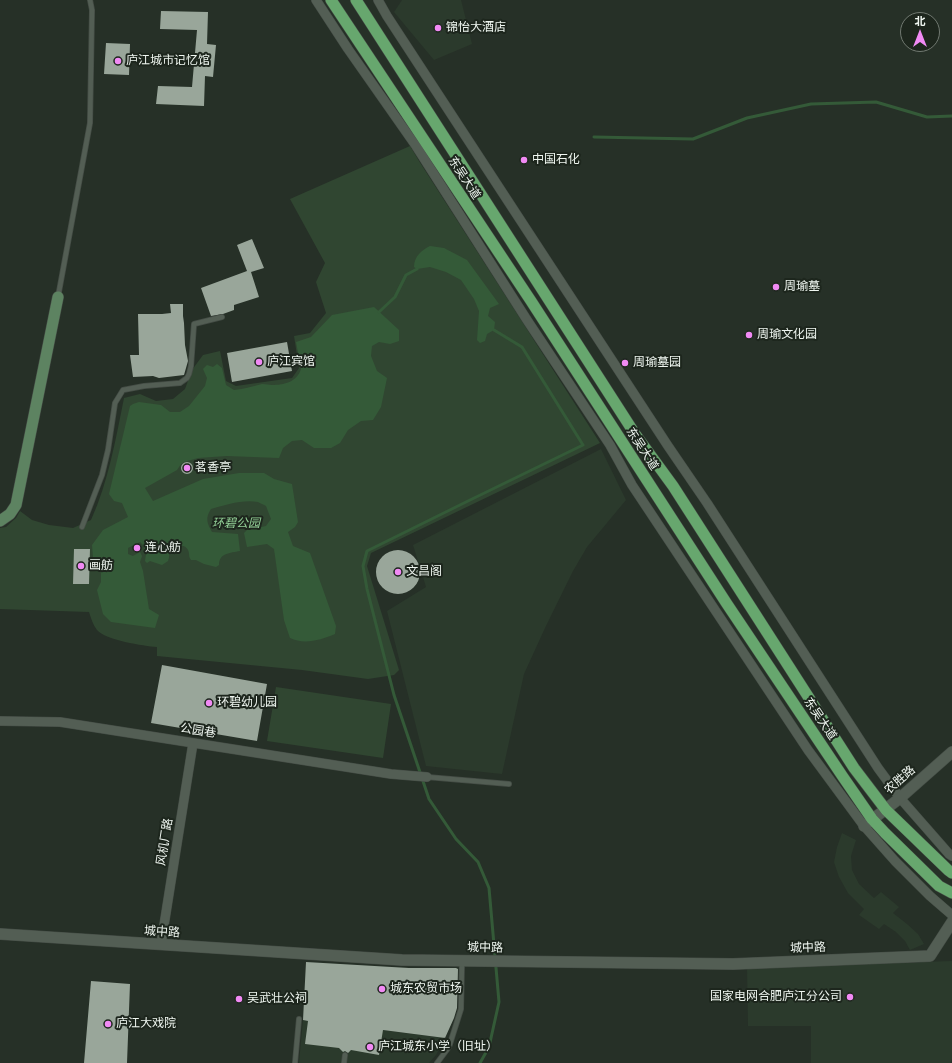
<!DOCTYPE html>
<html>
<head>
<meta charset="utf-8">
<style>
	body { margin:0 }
	#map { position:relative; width:952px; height:1063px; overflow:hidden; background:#263027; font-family:"PT Serif","Noto Sans SC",serif }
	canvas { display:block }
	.north { position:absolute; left:900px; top:12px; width:40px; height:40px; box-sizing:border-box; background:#1d261d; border:1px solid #717971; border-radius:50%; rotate:0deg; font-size:11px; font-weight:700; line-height:16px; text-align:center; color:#eff6f0 }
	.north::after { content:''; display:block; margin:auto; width:14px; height:18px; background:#f18af4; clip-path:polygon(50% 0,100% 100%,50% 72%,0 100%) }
</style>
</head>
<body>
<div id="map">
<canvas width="952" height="1063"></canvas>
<div class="north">北</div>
</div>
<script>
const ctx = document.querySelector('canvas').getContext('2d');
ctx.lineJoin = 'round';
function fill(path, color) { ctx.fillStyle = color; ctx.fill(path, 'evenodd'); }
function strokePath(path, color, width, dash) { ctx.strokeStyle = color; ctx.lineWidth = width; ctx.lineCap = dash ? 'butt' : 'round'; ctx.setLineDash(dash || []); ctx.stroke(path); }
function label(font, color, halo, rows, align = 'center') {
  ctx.font = font + ' "PT Serif","Noto Sans SC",serif'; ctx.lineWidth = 4; ctx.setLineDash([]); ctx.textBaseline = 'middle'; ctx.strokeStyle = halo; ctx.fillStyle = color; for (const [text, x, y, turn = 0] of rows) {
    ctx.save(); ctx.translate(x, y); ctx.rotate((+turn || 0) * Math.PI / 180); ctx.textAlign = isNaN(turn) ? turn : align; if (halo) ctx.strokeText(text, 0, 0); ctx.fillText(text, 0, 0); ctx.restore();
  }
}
fill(new Path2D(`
	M 402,0 L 461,0 L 472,44 L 434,60 L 394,12 Z
	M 601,449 L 626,500 L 587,547 L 573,571 L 545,628 L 524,674 L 502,774 L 426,766 L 387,611 L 426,587 L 413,545 Z
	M 842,833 L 856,840 L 851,856 L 852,870 L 859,884 L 874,898 L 881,892 L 899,907 L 893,913 L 907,924 L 918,934 L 924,944 L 910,950 L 905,941 L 896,932 L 884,924 L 879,929 L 859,915 L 864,909 L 848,893 L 839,877 L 834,862 L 837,847 Z
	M 952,961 L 952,1059 L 950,1063 L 811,1063 L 811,1026 L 748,1026 L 747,968 Z
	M 303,1020 L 445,1038 L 436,1055 L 429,1063 L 299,1063 Z`), '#2b3a2c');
fill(new Path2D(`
	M 410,146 L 419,161 L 600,443 L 371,553 L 367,566 L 399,670 L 394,675 L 368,679 L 302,670 L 157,656 L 157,647 C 144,646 105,640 97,630 C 93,625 91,618 89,612 L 0,609 L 0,528 L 6,527 L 16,518 L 20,511 L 32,520 L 49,525 L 73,528 L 91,520 C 108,483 116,438 124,398 L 140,394 L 156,401 L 173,399 L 185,389 L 192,370 L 203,355 L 220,351 L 226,381 L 236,386 L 292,378 L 299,368 L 294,336 L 310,333 L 326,313 L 316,282 L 325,263 L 290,199 Z
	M 276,687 L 391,704 L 383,758 L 267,741 Z`), '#304631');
fill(new Path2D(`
	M 430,246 L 444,248 L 467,260 L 499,304 L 490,308 L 488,316 L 495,322 L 494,330 L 487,334 L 485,341 L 480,343 L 477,340 L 479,311 L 474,299 L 461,280 L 446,272 L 430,267 L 417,269 L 414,267 C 414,256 422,250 430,246 Z
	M 374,307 L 399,330 L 399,341 L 390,344 L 379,342 L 372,346 L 371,356 L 377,371 L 387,378 L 381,407 L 373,420 L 361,421 L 348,430 L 340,443 L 331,448 L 314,448 L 302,440 L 292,441 L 283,448 L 279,458 L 227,456 L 198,458 L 184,462 L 181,464 L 177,470 L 145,488 L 153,501 L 203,479 L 239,473 L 264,473 L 274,479 L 292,484 L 298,522 L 295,527 L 288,532 L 293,546 L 310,553 L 336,626 L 335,634 C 321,640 304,645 290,638 L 284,620 L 274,549 L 267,544 L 247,547 L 244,533 L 247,530 L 266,526 L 271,519 L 266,506 C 264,505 260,503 258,502 C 244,499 224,505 211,509 C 205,518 207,523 212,532 L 238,534 L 240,551 C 230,553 219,553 219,565 L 216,567 L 204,564 L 196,560 L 191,560 C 188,556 190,554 188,550 C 185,544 177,545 172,546 C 169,551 170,556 168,561 L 162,565 L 150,561 L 147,563 L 145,561 L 146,554 L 144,550 L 144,546 L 140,542 L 128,548 L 128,554 L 133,556 L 140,552 L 142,556 L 140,562 L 143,571 L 149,609 L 159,615 L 155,628 L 111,622 L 103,614 L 97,590 L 101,582 L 101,572 L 94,571 L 92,545 L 103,530 L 128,517 L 122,503 L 114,501 L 109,494 L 130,406 L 133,404 L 139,402 L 161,405 L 170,412 L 180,412 L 189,406 L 205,386 L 207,378 L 203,369 L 207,365 L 213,367 L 217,364 L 222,368 L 226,385 L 234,390 C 244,389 253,386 262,384 C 266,384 269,385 272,385 C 284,385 297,382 301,369 L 296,342 L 311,337 L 332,315 Z`), '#345a38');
strokePath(new Path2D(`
	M 594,137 L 693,139 L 747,118 L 811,104 L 876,102 L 927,117 L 952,116
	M 379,312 L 395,297 L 406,275 L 417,269
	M 480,1063 L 489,1047 L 499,1002 L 489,888 L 478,862 L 456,839 L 429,799 L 394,695 L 367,589 L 363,566 L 367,551 L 468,501 L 583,445 L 522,347 L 494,330`), '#345a38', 3);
fill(new Path2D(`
	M 161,11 L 208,12 L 207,44 L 216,45 L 213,77 L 205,76 L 204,106 L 156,104 L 158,86 L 192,87 L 197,30 L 160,29 Z
	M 106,43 L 130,44 L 129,75 L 104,74 Z
	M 252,239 L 264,268 L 251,272 L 259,297 L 234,305 L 234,310 L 223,314 L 211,316 L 201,288 L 247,271 L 237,245 Z
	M 170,304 L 183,304 L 183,316 L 184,323 L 185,345 L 188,361 L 184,375 L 159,378 L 153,376 L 133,377 L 130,355 L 139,355 L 138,314 L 162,314 L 171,313 Z
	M 287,342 L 292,371 L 232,382 L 227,353 Z
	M181 468a6 6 0 1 1 12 0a6 6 0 1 1-12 0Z
	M 74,549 L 90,549 L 89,584 L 73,584 Z
	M376 572a22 22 0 1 1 44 0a22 22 0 1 1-44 0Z
	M 162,665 L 267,684 L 257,741 L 151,723 Z
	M 306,962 L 409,968 L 456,968 L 458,969 L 457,1008 L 454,1018 L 445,1038 L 383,1030 L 379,1055 L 351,1050 L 348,1053 L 345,1051 L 343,1052 L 339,1048 L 305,1044 L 308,1021 L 303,1020 Z
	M 91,981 L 130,984 L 127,1063 L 84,1063 Z`), '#99a69a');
const service = new Path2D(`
	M 58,297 L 90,123 L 92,10 L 90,0
	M 82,527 L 102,475 L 108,450 L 115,403 L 123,390 L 144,386 L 180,383 L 187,378 L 189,374 L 191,366 L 194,324 L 222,317
	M 427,777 L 509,784
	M 295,1063 L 299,1019
	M 344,1063 L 345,1055
	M 437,1063 L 449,1047 L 461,1009 L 462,961`);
const minor = new Path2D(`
	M 316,0 L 348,49 L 416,146 L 527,320 L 610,445 L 632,485 L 808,750 L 864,826 L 895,861 L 930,896 L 952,915
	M 378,0 L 387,16 L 668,446 L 707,503 L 878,768 L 900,798 L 949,854 L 952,856
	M 0,721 L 60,722 L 391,774 L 427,777
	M 161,944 L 193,743`);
const tertiary = new Path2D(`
	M 864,826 L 900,798 L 952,752
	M 0,934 L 402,960 L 733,964 L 930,956 L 952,922`);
const secondary = new Path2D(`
	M 0,521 L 10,514 L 16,505 L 58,297`);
const primary = new Path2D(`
	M 331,0 L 531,301 L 727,604 L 843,777 L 872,819 L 885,833 L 939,886 L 952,893
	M 356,0 L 635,434 L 673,486 L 854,768 L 886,810 L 948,870 L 952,873`);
strokePath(service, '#454d46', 6);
strokePath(minor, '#454d46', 10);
strokePath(tertiary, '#454d46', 12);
strokePath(secondary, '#454d46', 12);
strokePath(primary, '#454d46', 12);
strokePath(service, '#535e54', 4.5);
strokePath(minor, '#535e54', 9);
strokePath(tertiary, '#535e54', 11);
strokePath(secondary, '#5d8361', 11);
strokePath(primary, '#67a76e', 11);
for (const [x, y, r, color] of [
	[438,28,4,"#f18af4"],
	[118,61,4,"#f18af4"],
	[524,160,4,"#f18af4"],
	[776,287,4,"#f18af4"],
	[749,335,4,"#f18af4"],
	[259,362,4,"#f18af4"],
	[625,363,4,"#f18af4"],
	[187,468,4,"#f18af4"],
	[137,548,4,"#f18af4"],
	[81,566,4,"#f18af4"],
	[398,572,4,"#f18af4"],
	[209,703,4,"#f18af4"],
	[382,989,4,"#f18af4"],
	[850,997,4,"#f18af4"],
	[239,999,4,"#f18af4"],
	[108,1024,4,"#f18af4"],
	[370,1047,4,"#f18af4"]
]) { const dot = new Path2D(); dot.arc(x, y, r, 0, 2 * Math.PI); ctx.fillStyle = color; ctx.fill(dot); strokePath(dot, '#1d261d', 1.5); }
label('12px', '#eff6f0', '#1d261d', [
	["锦怡大酒店",446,28],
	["庐江城市记忆馆",126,61],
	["中国石化",532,160],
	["周瑜墓",784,287],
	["周瑜文化园",757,335],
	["庐江宾馆",267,362],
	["周瑜墓园",633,363],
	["茗香亭",195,468],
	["连心舫",145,548],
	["画舫",89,566],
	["文昌阁",406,572],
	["环碧幼儿园",217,703],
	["城东农贸市场",390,989],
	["国家电网合肥庐江分公司",842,997,"right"],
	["吴武壮公祠",247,999],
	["庐江大戏院",116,1024],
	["庐江城东小学（旧址）",378,1047]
], 'left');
label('12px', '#eff6f0', '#1d261d', [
	["东吴大道",464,178,57],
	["东吴大道",642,449,57],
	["东吴大道",820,719,56],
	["公园巷",198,731,9],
	["农胜路",900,780,-41],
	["风机厂路",165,842,-81],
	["城中路",162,932,4],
	["城中路",485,948,1],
	["城中路",808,948,-2]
]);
label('italic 12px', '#93d097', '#1d261d', [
	["环碧公园",236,524]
]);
</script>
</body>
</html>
